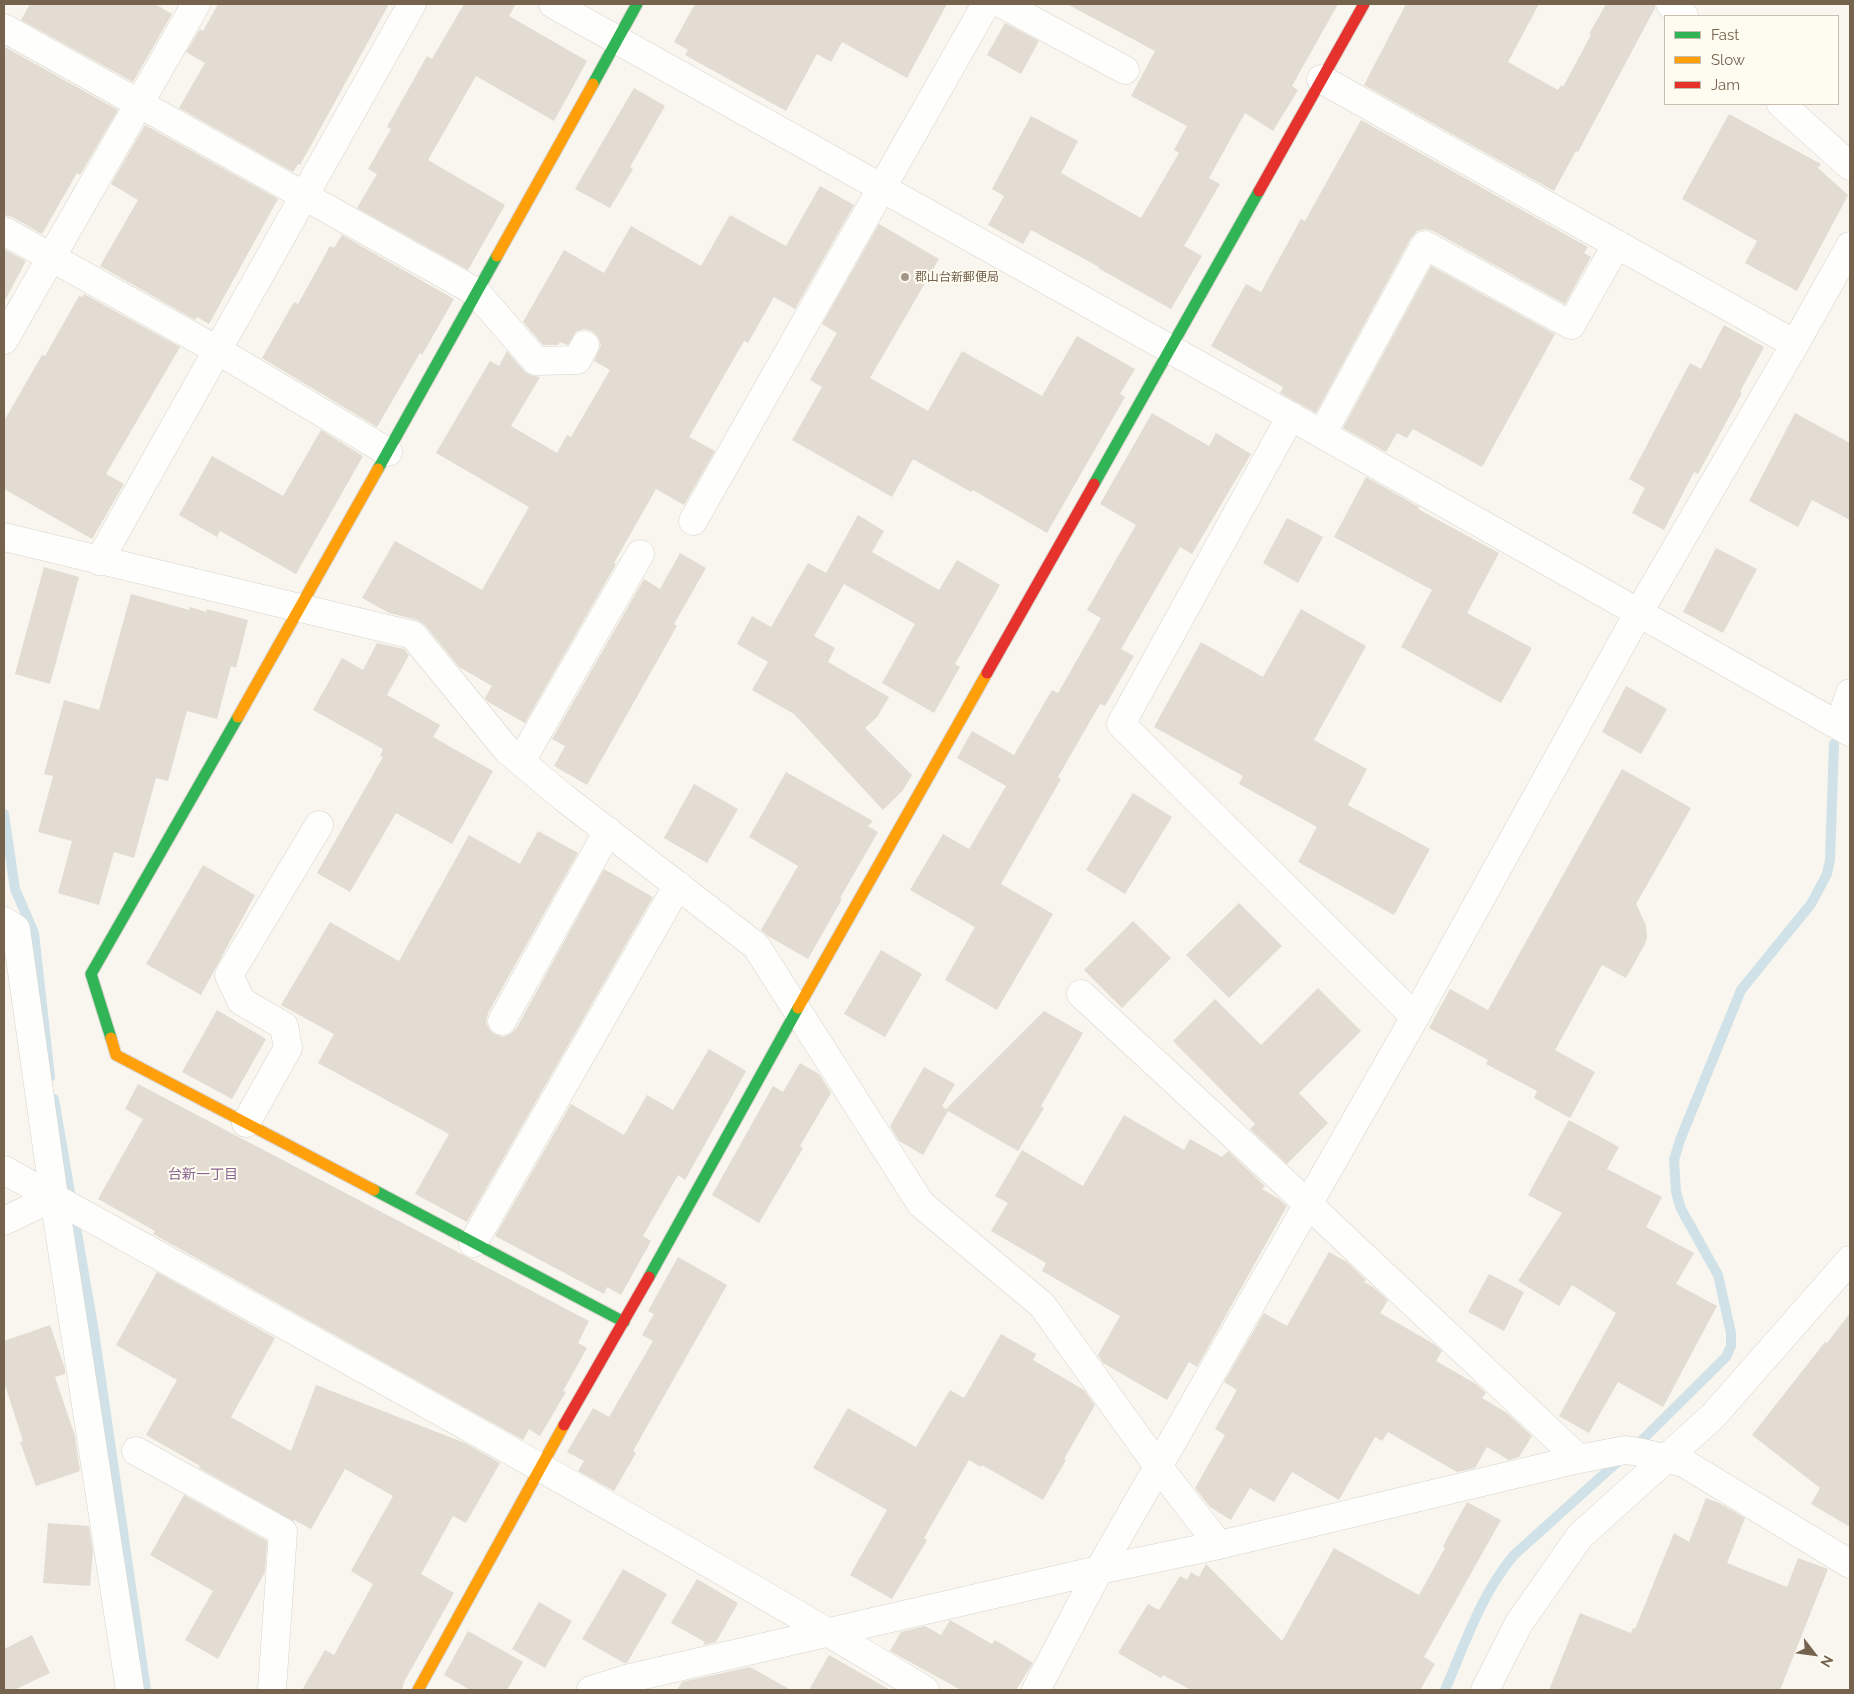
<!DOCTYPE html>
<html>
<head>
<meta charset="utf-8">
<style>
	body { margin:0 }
	#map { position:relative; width:1854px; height:1694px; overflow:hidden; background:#f8f6ee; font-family:Raleway,sans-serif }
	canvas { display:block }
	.frame { position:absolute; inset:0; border:5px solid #75634e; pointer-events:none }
	.legend { position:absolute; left:1664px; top:15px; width:175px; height:90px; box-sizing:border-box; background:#fefbf1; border:1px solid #c7beb0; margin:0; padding:6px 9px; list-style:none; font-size:15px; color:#75634e }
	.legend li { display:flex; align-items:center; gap:10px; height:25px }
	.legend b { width:25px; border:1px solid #c7beb0 }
	.north { position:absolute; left:1789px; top:1629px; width:50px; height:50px; -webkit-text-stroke:4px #fefbf1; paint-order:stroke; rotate:120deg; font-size:14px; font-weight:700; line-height:20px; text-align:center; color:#75634e }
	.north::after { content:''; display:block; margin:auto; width:18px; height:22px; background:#75634e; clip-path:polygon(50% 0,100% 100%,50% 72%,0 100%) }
</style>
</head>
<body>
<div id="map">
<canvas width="1854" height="1694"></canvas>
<div class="frame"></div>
<ul class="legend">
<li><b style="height:6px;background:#30b455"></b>Fast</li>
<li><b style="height:6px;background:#ff9f0a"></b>Slow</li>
<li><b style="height:6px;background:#e5322d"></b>Jam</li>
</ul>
<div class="north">N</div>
</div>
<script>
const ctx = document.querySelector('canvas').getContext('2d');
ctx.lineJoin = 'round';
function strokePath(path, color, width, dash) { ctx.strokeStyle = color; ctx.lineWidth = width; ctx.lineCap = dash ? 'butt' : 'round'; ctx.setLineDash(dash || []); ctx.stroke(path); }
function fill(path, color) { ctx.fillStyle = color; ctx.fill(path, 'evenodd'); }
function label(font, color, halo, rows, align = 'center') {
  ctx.font = font + ' Raleway,"Noto Sans JP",sans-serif'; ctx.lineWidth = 4; ctx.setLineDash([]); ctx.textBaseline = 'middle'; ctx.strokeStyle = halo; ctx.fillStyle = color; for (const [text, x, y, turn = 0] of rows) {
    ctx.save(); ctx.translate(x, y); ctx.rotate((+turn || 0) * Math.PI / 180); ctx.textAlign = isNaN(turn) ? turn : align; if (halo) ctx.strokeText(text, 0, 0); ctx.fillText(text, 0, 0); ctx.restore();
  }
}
strokePath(new Path2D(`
	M 4,814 L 15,889 L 34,933 L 50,1077
	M 54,1099 L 94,1332 L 146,1690
	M 1634,1448 L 1726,1357 L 1731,1346 L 1731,1333 L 1718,1275 L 1681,1209 L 1676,1192 L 1674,1160 L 1680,1140 L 1741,990 L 1811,904 L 1827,874 L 1830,860 L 1834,744
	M 1445,1690 C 1465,1644 1481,1594 1514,1555 L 1623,1457`), '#d0e2e8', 10);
fill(new Path2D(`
	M 30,4 L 155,4 L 172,14 L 133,82 L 21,20 Z
	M 218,4 L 389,4 L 300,165 L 298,164 L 293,172 L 179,108 L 205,63 L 186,52 L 200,29 L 203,31 Z
	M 464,4 L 516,4 L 509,16 L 587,61 L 554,121 L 476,76 L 428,160 L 505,205 L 468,270 L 357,208 L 377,174 L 368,169 L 391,129 L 387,127 L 427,56 L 432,59 Z
	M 695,4 L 947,4 L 907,78 L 842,42 L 831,62 L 817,54 L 786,111 L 685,55 L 688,50 L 674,42 Z
	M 1067,4 L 1338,4 L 1292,86 L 1298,90 L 1273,131 L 1245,113 L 1209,178 L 1220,184 L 1184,246 L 1202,256 L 1171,309 L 1098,268 L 1099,267 L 1031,230 L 1023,244 L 988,225 L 1004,196 L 992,189 L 1031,116 L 1078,141 L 1061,173 L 1141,218 L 1179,153 L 1174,150 L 1187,126 L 1131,96 L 1155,51 Z
	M 1406,4 L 1539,4 L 1508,62 L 1558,90 L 1561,85 L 1563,87 L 1591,35 L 1589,34 L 1606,4 L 1655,4 L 1655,8 L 1578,152 L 1576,151 L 1554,191 L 1364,85 Z
	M 1005,23 L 1039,41 L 1021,74 L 987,55 Z
	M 5,47 L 118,110 L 80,175 L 77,173 L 42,234 L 12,217 L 4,215 L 4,50 Z
	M 634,88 L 665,106 L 630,167 L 633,169 L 610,208 L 575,189 Z
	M 1729,114 L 1821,164 L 1818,168 L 1848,195 L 1797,291 L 1745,263 L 1757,241 L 1682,199 Z
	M 1361,120 L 1588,247 L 1584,253 L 1591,257 L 1565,304 L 1433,231 L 1425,229 L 1417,231 L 1411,238 L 1316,413 L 1280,393 L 1283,387 L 1211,346 L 1246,284 L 1261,292 L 1301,219 L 1305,221 Z
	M 145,125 L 278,199 L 209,324 L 197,317 L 195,320 L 100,266 L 138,200 L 111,184 Z
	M 820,186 L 854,205 L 795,309 L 774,297 L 748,343 L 744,341 L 689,437 L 715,451 L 684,505 L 656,489 L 614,563 L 616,564 L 525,723 L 488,702 L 485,698 L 492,686 L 459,667 L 425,625 L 417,620 L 389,613 L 362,598 L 395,541 L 482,590 L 529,507 L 436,453 L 490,361 L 499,366 L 507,351 L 525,372 L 530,375 L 540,377 L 511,426 L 557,453 L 567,435 L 571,437 L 610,370 L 594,361 L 601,345 L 598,337 L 592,331 L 584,329 L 576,332 L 568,345 L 560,342 L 558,345 L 543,345 L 523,322 L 564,250 L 604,273 L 631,226 L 701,266 L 730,215 L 786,246 Z
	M 879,224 L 939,259 L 870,378 L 928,411 L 962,351 L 1042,396 L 1077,336 L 1135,369 L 1120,394 L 1125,397 L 1047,533 L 973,490 L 971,492 L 913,459 L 892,497 L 792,440 L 822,387 L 810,380 L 837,333 L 822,324 Z
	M 342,235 L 454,299 L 422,355 L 420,353 L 377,427 L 262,358 L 294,302 L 298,304 L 330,246 L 334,248 Z
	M 4,249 L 26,261 L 4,302 Z
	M 1431,266 L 1555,334 L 1482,467 L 1413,429 L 1407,438 L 1397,433 L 1386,452 L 1343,428 Z
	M 84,294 L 180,347 L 106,474 L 124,484 L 92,539 L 4,489 L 4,421 L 42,355 L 45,356 L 79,296 L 82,297 Z
	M 1724,325 L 1764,347 L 1740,392 L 1742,393 L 1698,474 L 1694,472 L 1664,530 L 1632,513 L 1645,488 L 1629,479 L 1690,363 L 1701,369 Z
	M 1152,413 L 1209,446 L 1216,433 L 1251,454 L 1192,554 L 1180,547 L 1121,649 L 1134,656 L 1105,706 L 1100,704 L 1058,777 L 1061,779 L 1001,884 L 1053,914 L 997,1010 L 945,980 L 975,927 L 910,890 L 943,834 L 969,849 L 1006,786 L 957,758 L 972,731 L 1014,755 L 1052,690 L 1058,693 L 1101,618 L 1087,610 L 1136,525 L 1100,504 Z
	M 1795,413 L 1850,443 L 1850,520 L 1812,500 L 1798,527 L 1749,501 Z
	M 321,430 L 363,456 L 296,574 L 220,531 L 217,537 L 179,515 L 212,456 L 283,496 Z
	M 1366,477 L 1419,507 L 1418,509 L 1499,553 L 1467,613 L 1532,648 L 1501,703 L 1401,647 L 1432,590 L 1334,537 Z
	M 858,515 L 884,531 L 872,552 L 939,590 L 957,560 L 1000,585 L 955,664 L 960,667 L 934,713 L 882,683 L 915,624 L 844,584 L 814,636 L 835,648 L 828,662 L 889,697 L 877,717 L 865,728 L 912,775 L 903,790 L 883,810 L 794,714 L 752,690 L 768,662 L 737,644 L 752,616 L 771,627 L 808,563 L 826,573 Z
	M 1287,518 L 1323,537 L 1298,583 L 1263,563 Z
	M 1716,548 L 1757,569 L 1723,633 L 1683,612 Z
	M 680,553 L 706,568 L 674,624 L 677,626 L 587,785 L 554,766 L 565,746 L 552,739 L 644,579 L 660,589 Z
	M 44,567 L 79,577 L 50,684 L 15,674 Z
	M 131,594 L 189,610 L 190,607 L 206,612 L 207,609 L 248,620 L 236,668 L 231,666 L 217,719 L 187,711 L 168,781 L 156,778 L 134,858 L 114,852 L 99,905 L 58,893 L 72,841 L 38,832 L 53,776 L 44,774 L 64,700 L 99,710 Z
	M 1301,609 L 1366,646 L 1314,740 L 1367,769 L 1348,805 L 1430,849 L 1394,915 L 1298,862 L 1317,827 L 1239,784 L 1243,776 L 1154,727 L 1201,642 L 1263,677 Z
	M 377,643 L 404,649 L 409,655 L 387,695 L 440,725 L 433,737 L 493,771 L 452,844 L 396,813 L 350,892 L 317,873 L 383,757 L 380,756 L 383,749 L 313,710 L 342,658 L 363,670 Z
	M 1626,686 L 1667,709 L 1641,754 L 1602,732 Z
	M 1622,769 L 1691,808 L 1636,904 L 1646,925 L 1647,938 L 1645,944 L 1626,978 L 1602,965 L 1555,1050 L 1595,1072 L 1570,1118 L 1534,1098 L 1537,1091 L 1486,1064 L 1488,1060 L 1429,1028 L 1450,989 L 1488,1010 Z
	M 786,772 L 873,821 L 868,826 L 878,832 L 840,898 L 842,899 L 808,959 L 768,936 L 761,930 L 798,866 L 749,837 Z
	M 694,784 L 738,809 L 707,863 L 664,838 Z
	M 1133,793 L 1172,817 L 1125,894 L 1086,870 Z
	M 538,831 L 578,853 L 488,1013 L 486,1022 L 489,1029 L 494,1034 L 503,1037 L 510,1034 L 516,1029 L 604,869 L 653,897 L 467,1222 L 415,1194 L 449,1134 L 318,1063 L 334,1034 L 281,1005 L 330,922 L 399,961 L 469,835 L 520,864 Z
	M 203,865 L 255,895 L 201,995 L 146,964 Z
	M 1239,903 L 1282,946 L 1229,998 L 1186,955 Z
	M 1133,921 L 1171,958 L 1122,1008 L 1084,970 Z
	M 881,950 L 922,974 L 885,1037 L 844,1014 Z
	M 1318,988 L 1361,1031 L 1299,1093 L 1328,1123 L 1287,1164 L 1250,1129 L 1255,1124 L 1173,1041 L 1215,999 L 1261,1045 Z
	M 217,1010 L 266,1039 L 232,1099 L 182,1072 Z
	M 1044,1011 L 1083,1033 L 1041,1106 L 1044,1108 L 1018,1151 L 948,1111 L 923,1155 L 899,1141 L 890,1126 L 924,1067 L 955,1084 L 942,1106 L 946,1109 Z
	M 709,1049 L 746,1071 L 685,1180 L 678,1175 L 643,1236 L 651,1241 L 621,1295 L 607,1287 L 604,1294 L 495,1236 L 571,1104 L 624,1135 L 647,1095 L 673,1110 Z
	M 800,1063 L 819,1074 L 831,1093 L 800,1146 L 803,1148 L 759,1223 L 712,1195 L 773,1086 L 783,1092 Z
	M 138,1084 L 589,1321 L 578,1343 L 587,1348 L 563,1391 L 566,1392 L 540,1436 L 529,1429 L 523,1440 L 153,1234 L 155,1231 L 98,1199 L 143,1119 L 125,1109 Z
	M 1124,1115 L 1184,1150 L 1190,1139 L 1222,1157 L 1228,1151 L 1265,1186 L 1262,1189 L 1279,1199 L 1287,1206 L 1197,1367 L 1189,1362 L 1167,1400 L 1103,1363 L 1098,1355 L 1120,1316 L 1042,1271 L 1046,1263 L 991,1231 L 1008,1203 L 995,1196 L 1022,1150 L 1083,1186 Z
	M 1569,1120 L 1619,1147 L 1607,1169 L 1662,1197 L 1646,1227 L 1694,1253 L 1676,1284 L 1717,1306 L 1663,1407 L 1618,1382 L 1589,1433 L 1559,1416 L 1616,1313 L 1572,1285 L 1559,1306 L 1518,1281 L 1562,1213 L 1528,1195 Z
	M 1329,1252 L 1347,1262 L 1366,1280 L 1364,1282 L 1373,1287 L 1388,1300 L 1380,1313 L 1434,1344 L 1442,1351 L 1436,1361 L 1476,1384 L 1486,1393 L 1482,1398 L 1507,1413 L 1532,1436 L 1519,1457 L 1509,1460 L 1487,1447 L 1475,1468 L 1457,1472 L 1388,1432 L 1382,1441 L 1375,1437 L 1339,1500 L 1292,1472 L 1274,1502 L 1250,1488 L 1231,1520 L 1210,1507 L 1195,1488 L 1225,1435 L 1215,1429 L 1237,1390 L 1224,1382 L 1264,1313 L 1287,1326 Z
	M 678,1257 L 727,1285 L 633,1451 L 636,1453 L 614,1491 L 578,1471 L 584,1461 L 567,1452 L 593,1408 L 609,1417 L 653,1341 L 642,1335 L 654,1314 L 648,1311 Z
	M 157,1272 L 275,1338 L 231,1417 L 291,1451 L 316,1385 L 465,1443 L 500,1463 L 466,1523 L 453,1516 L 421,1574 L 454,1593 L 404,1682 L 402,1690 L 302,1690 L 325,1650 L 334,1655 L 373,1584 L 351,1571 L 393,1496 L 345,1469 L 311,1529 L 294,1520 L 293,1521 L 199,1468 L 200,1466 L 146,1435 L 177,1380 L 116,1345 Z
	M 1489,1274 L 1524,1292 L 1504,1331 L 1468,1312 Z
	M 1850,1313 L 1850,1527 L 1811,1504 L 1820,1488 L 1752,1435 L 1825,1342 L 1827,1343 Z
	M 50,1325 L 65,1369 L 65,1374 L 55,1377 L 75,1436 L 80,1471 L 36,1486 L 20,1442 L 23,1441 L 4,1382 L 4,1341 Z
	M 1001,1334 L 1036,1354 L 1033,1360 L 1084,1390 L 1095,1405 L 1064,1459 L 1066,1460 L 1043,1500 L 982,1465 L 981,1467 L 969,1460 L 924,1538 L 927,1540 L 892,1599 L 850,1575 L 887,1510 L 813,1468 L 848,1408 L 916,1447 L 950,1390 L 964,1398 Z
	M 184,1495 L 267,1541 L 265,1572 L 218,1659 L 185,1640 L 213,1591 L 150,1555 Z
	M 1706,1498 L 1719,1503 L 1745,1518 L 1727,1563 L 1787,1587 L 1798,1558 L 1828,1569 L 1780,1690 L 1549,1690 L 1580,1613 L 1631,1633 L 1633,1628 L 1635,1629 L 1674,1533 L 1689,1542 Z
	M 1467,1502 L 1501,1520 L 1424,1657 L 1435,1664 L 1420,1690 L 1191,1690 L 1163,1675 L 1161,1678 L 1118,1653 L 1148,1604 L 1159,1610 L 1180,1576 L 1187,1580 L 1191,1572 L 1199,1577 L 1206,1564 L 1282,1641 L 1334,1548 L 1419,1595 L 1445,1548 L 1443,1546 Z
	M 48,1523 L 89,1526 L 93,1551 L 90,1586 L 43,1583 Z
	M 623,1569 L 667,1594 L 627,1663 L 624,1663 L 582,1639 Z
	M 697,1579 L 738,1603 L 716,1642 L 703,1645 L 705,1642 L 671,1623 Z
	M 539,1602 L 572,1621 L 545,1668 L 512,1649 Z
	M 950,1620 L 992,1644 L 995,1640 L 1033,1663 L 1016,1690 L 961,1690 L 890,1651 L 901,1632 L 925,1626 L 941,1635 Z
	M 468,1631 L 523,1662 L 507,1690 L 470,1690 L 444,1675 Z
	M 32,1635 L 50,1673 L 14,1690 L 4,1690 L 4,1649 Z
	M 829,1655 L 890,1690 L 809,1690 Z
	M 750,1667 L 791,1690 L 677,1690 L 682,1682 Z`), '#e2dcd3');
const street = new Path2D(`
	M 553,4 L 1322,434 L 1850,732
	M 1002,4 L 1125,70
	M 1670,4 L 1684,16
	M 4,28 L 476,292 L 536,361 L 577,360 L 585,345
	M 1321,79 L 1795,344
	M 1781,104 L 1850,166
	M 4,231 L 217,350 L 388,452
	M 4,340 L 196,4
	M 1291,416 L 1121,724 L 1415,1017
	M 1322,434 L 1425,245 L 1571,325 L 1617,244
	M 693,521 L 986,4
	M 4,537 L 413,635 L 507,750 L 563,797 L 756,946 L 921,1204 L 1042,1305 L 1158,1466 L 1219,1545
	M 99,561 L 412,4
	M 1839,726 L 1850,693
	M 521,761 L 640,554
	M 4,921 L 16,929 L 54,1197 L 130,1690
	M 1081,994 L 1308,1204 L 1579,1459
	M 502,1021 L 608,831
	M 246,1123 L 288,1048 L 284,1026 L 241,1001 L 229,975 L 319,825
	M 4,1170 C 312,1341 623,1509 925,1690
	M 4,1221 L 54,1197
	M 473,1243 L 678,885
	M 136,1451 L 283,1532 L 272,1690
	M 591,1690 L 626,1679 L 1099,1570 L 1219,1545 L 1579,1459 L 1625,1450 L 1639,1452 L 1684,1463 L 1850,1564
	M 1036,1690 L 1099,1570 L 1415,1017 L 1639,612 L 1795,344 L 1850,246
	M 1485,1690 L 1519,1623 L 1580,1536 L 1713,1416 L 1850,1260`);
const fast = new Path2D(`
	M 593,84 L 637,4
	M 378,469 L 497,256
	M 1094,484 L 1259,191
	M 111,1038 L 91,974 L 238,717
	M 374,1190 L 624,1322
	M 649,1277 L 798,1008`);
const slow = new Path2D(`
	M 497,256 L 593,84
	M 238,717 L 378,469
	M 798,1008 L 987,673
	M 111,1038 L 116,1055 L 374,1190
	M 418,1690 L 564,1425`);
const jam = new Path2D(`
	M 1259,191 L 1364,4
	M 987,673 L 1094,484
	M 564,1425 L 649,1277`);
strokePath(street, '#d7d3cc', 29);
strokePath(fast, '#d8d3cc', 13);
strokePath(slow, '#d8d3cc', 13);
strokePath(jam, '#d8d3cc', 13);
strokePath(street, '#fefefc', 28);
strokePath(fast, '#30b455', 11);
strokePath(slow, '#ff9f0a', 11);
strokePath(jam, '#e5322d', 11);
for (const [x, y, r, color] of [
	[905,277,5,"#a39686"]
]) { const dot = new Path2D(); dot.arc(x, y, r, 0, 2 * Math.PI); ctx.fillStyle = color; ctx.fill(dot); strokePath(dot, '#fefbf1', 2); }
label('12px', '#75634e', '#fefbf1', [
	["郡山台新郵便局",915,277]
], 'left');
label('14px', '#8a6691', '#fefbf1', [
	["台新一丁目",203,1175]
]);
</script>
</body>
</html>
